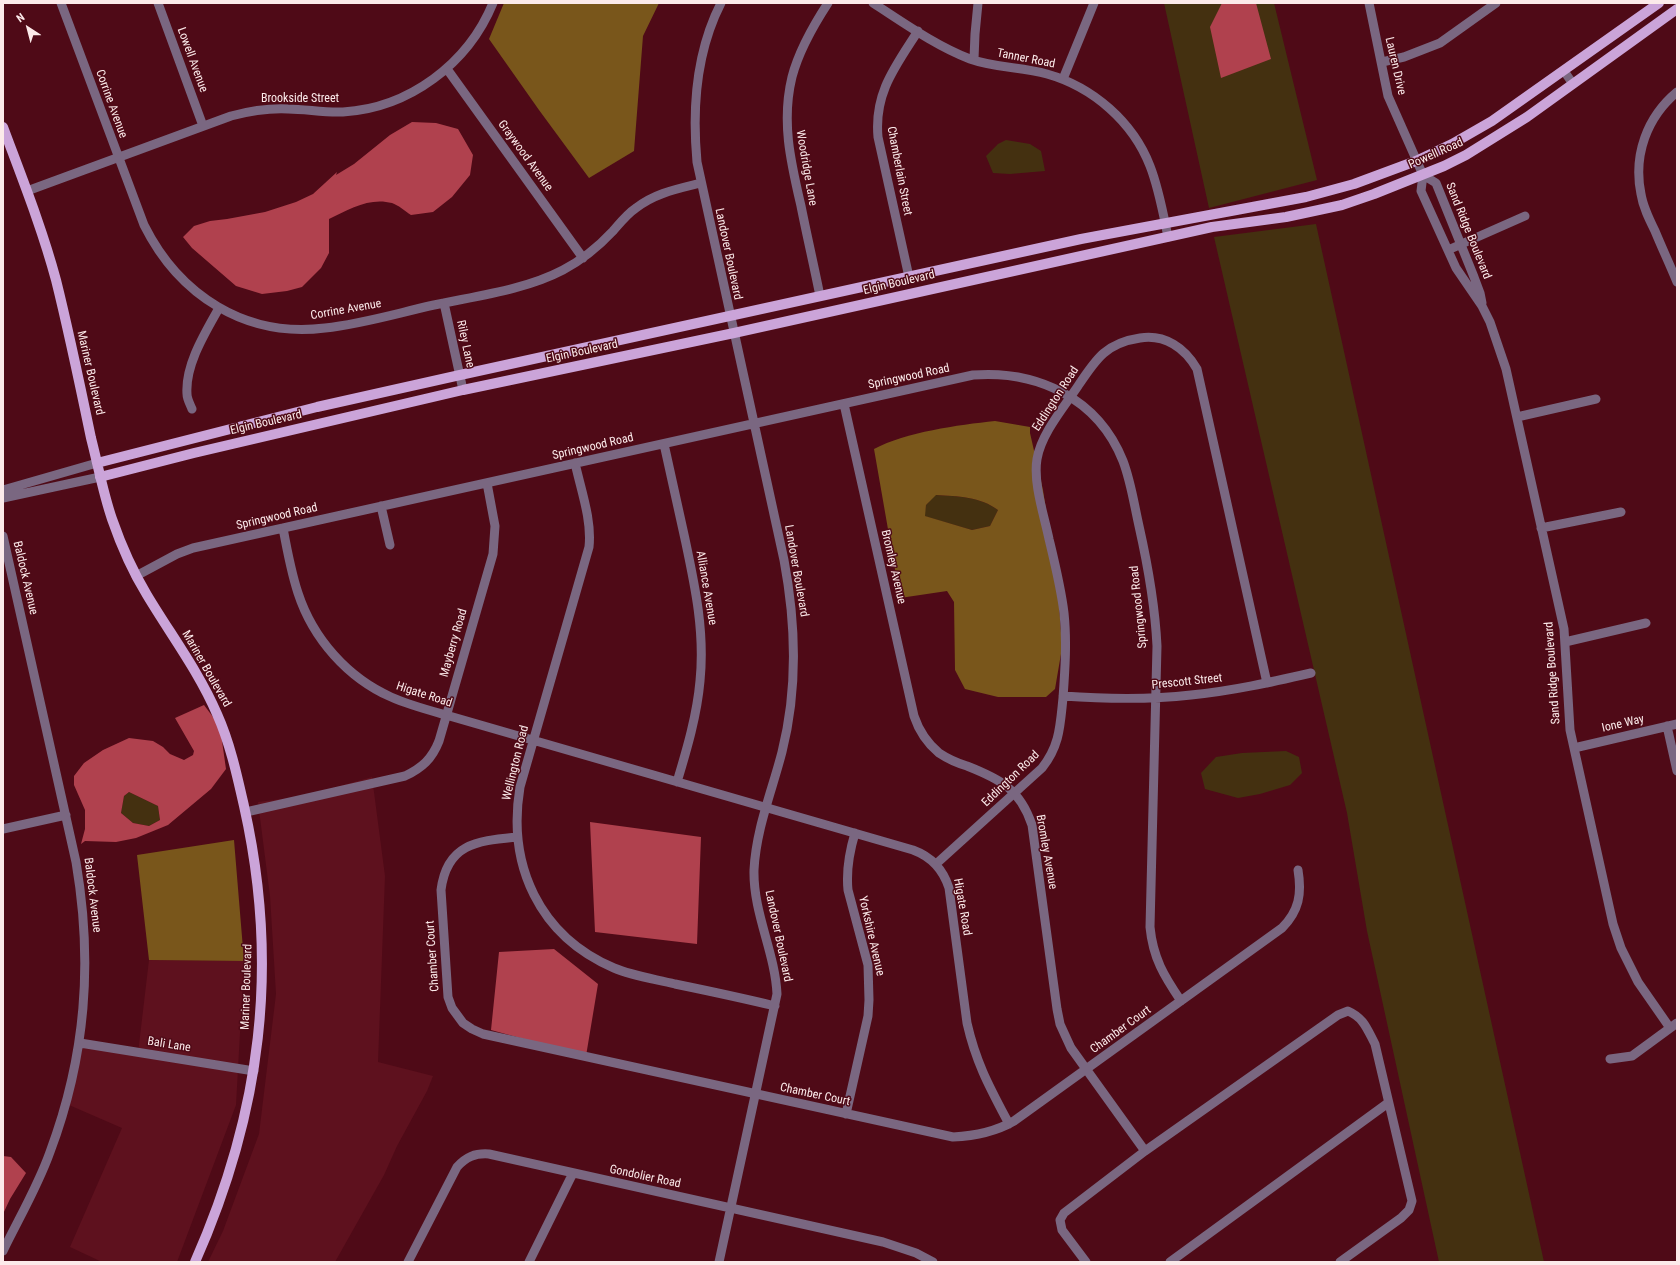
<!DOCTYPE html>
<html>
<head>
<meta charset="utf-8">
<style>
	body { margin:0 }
	#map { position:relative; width:1680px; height:1265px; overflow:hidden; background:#4f0a17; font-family:"Roboto Condensed",sans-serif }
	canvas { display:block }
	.frame { position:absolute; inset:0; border:4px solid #fceaea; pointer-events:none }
	.north { position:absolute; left:8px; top:8px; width:40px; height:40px; -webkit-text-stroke:3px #4f0a17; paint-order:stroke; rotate:324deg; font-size:11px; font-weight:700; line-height:16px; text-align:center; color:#fceaea }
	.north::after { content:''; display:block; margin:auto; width:14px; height:18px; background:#fceaea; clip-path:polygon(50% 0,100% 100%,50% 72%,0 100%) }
</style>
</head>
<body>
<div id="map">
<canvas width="1680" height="1265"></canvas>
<div class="frame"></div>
<div class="north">N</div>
</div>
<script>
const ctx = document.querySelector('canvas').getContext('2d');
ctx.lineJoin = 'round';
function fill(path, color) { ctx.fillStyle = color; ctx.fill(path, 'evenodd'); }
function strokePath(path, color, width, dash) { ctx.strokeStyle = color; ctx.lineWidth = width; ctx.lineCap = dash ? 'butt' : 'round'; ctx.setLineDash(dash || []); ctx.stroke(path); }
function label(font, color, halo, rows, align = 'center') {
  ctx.font = font + ' "Roboto Condensed",sans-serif'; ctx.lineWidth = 3; ctx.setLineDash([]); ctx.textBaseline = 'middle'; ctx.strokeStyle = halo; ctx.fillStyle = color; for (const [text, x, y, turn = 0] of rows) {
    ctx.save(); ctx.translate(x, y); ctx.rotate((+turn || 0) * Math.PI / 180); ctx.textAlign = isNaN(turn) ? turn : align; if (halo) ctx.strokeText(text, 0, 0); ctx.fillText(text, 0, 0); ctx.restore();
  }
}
fill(new Path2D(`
	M 372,777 L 385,876 L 378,1062 L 433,1076 L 427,1091 L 397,1146 L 384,1175 L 335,1262 L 208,1262 L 223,1231 L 259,1134 L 276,994 L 270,896 L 258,802 L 304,796 Z
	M 149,960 L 244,961 L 236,1105 L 177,1262 L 102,1262 L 70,1247 L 122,1128 L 69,1105 L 83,1042 L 138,1053 Z`), '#5e111e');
fill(new Path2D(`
	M 1164,3 L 1274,3 L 1317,180 L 1209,208 Z
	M 1006,140 L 1030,144 L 1041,151 L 1045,171 L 1010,174 L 993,173 L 986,156 L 998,144 Z
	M 1316,224 L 1544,1262 L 1439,1262 L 1367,931 L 1347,813 L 1214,237 Z
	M 935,495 C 957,496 981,497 998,510 L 990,526 L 972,530 L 924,516 L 926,505 Z
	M 1286,751 L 1299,757 L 1302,773 L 1290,785 L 1260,794 L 1238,798 L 1205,789 L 1201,773 L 1216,757 L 1242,753 Z
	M 129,792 L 158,806 L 160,820 L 149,826 L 133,823 L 121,813 L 124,796 Z`), '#443010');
fill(new Path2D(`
	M 504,3 L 659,3 L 643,36 L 634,151 L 589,178 L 539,110 L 489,39 Z
	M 995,421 L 1030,427 L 1030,433 L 1043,490 L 1058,588 L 1062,648 L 1055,689 L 1046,697 L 998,697 L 965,689 L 955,670 L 954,602 L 947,591 L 900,598 L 874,449 C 906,432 958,425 995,421 ZM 936,495 C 957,496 981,497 998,510 L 990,526 L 972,530 L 925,516 L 926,505 Z
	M 234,840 L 244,961 L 149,960 L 137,855 Z`), '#79561b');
fill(new Path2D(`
	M 1222,3 L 1256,3 L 1271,59 L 1221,78 L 1210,27 Z
	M 412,122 L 436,123 L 458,129 L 473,155 L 470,175 L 452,197 L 433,212 L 411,215 C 405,211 398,205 392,203 C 370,197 349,209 329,219 L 329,253 L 321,268 L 302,287 L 287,291 L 262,294 L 236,286 L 192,248 L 183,237 L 194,226 L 210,221 L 227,219 L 265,212 L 296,202 L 313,194 L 337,172 L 336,175 L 354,164 L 390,135 Z
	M 204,705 L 216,721 L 221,734 L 226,769 L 211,789 L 168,825 L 136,838 L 116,842 L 85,841 L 81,844 L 85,829 L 85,810 L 74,785 L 74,776 L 84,763 L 103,750 L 129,738 L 153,741 L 163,747 L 170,754 L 184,760 L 193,755 L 194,751 L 175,718 ZM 129,792 L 158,806 L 160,820 L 149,826 L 133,823 L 121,813 L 124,796 Z
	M 590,822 L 701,837 L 697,944 L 595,932 Z
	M 554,949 L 598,984 L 586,1056 L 491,1030 L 499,952 Z
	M 3,1156 L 11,1157 L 26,1173 L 10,1199 L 3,1214 Z`), '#b0414e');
strokePath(new Path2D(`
	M 61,3 L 144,225 C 179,295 245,338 325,328 C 362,324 398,313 434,305 C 476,296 525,290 563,270 C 582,260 599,246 613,231 C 620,223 627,214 636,208 C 655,193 677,189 701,183
	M 158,3 L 203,126
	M 873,3 C 904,23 936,46 970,59 C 995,68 1022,67 1047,74 C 1093,87 1133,122 1150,166 C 1159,189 1163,213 1168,237
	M 1369,3 L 1388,96 L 1423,175 L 1421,191 L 1456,268 L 1482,306 L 1490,322 L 1506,369 L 1564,629 L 1570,730 L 1613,924 L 1621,948 L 1638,982 L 1670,1028
	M 974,59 L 975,34 L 978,3
	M 1382,62 L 1404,57 L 1440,43 L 1496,3
	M 447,69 L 583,258
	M 1564,71 L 1573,84
	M 1063,79 L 1094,3
	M 1677,92 C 1647,117 1633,155 1641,194 C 1643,207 1649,219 1655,231 C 1662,248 1670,265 1677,282
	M 1423,175 L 1436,183 L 1474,277 L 1480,293 L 1482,303
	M 27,191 L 231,116 C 250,111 268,108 288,109 C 306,109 324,113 343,112 C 409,108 468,64 493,3
	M 1448,250 L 1525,216
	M 909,277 L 878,137 C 874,93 895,67 918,31
	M 820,296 C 814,266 807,236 801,206 C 791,163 781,122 792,77 C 799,50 813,26 828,3
	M 444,303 L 463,390
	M 844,404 L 914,716 C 919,731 927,743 939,753 C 948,759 957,763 967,766 C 1000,779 1020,789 1032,825 L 1057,1009 L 1060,1024 L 1071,1048 L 1145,1151
	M 192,409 C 190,404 187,399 187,394 C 185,365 205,333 219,308
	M 1517,417 L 1596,399
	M 664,444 C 671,475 678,507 685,539 C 695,586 705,632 700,681 C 697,715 687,749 677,782
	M 575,463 C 581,490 592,520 589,547 L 520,787 C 507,865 539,936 614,968 C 633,976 655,979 675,984 C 709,991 742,998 775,1006
	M 3,490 L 97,463
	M 3,498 L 100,477
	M 381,506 L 390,545
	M 283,528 C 287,550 291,572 298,593 C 313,639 348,678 391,697 C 409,705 428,710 446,715 L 913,850 C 932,857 943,869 949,888 L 967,1023 C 976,1063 990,1088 1009,1124
	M 1541,528 L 1621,512
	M 3,536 L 76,862 C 93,962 86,1056 50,1152 C 38,1186 19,1218 3,1251
	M 136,576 L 177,554 L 193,548 L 973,375 C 1037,370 1098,398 1123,461 C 1131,482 1134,504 1139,526 C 1148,566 1155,605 1157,646 L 1150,927 C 1153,958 1164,976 1181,1001
	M 1565,642 L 1646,623
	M 1063,696 C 1106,699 1148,700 1191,695 C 1232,691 1272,682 1311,673
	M 1667,726 L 1677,771
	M 1574,748 L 1677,724
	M 246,812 L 405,776 C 422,768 432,759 439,741 L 493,554 L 495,526 L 487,483
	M 3,829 L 66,815
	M 517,837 C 478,841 447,843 441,890 L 448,997 L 452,1008 L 463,1023 L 472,1029 L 483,1034 L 953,1137 C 975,1136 995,1132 1014,1121 L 1282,928 C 1299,911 1302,894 1298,870
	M 936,864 L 1042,768 C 1060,745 1060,726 1063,698 C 1065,670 1067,641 1064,613 C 1061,588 1055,564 1049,539 C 1044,515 1033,483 1037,459 C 1041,434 1064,407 1078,386 C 1096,359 1106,343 1140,338 C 1165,334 1185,348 1197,369 L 1267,683
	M 80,1043 L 254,1071
	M 1610,1059 L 1632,1056 L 1677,1023
	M 846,1114 L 868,1016 L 869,1000 L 868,965 L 848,890 C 846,870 849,853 855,833
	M 408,1262 L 457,1167 C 466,1157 475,1153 489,1154 L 883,1242 L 916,1253 L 933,1262
	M 529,1262 L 573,1173
	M 719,1262 L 777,994 C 775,952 753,913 754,870 C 756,829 772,791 782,752 C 798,689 796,624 784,560 L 697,162 C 692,108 696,52 721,3
	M 1086,1262 L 1062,1230 L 1060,1220 L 1064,1213 L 1145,1151 L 1338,1015 L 1348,1011 C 1364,1018 1367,1029 1375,1044 L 1412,1201 L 1409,1210 L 1401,1218 L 1340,1262
	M 1170,1262 L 1388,1103`), '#7a6781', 9);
strokePath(new Path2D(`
	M 3,127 C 22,178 42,228 56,280 C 69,332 80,385 91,438 C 98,465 103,493 112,519 C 121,545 133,572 147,595 C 171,635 199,672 217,714 C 230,743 237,775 244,806 C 280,966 261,1113 195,1262
	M 97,463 L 317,407 L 460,375 L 1081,239 L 1306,197 L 1354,184 L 1416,161 L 1452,144 L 1492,121 L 1659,3
	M 100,477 L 194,453 L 463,390 L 734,333 L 1212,227 L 1286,217 L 1342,205 L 1374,194 L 1444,166 L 1466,155 L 1527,117 L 1677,9`), '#cba4d9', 10);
label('12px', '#fceaea', '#4f0a17', [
	["Tanner Road",1026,59,11],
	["Lowell Avenue",192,60,70],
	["Lauren Drive",1395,66,77],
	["Brookside Street",300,99],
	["Corrine Avenue",111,104,70],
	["Powell Road",1436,154,-24],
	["Graywood Avenue",525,156,54],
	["Woodridge Lane",806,168,80],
	["Chamberlain Street",899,171,79],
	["Sand Ridge Boulevard",1468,231,68],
	["Landover Boulevard",728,254,78],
	["Elgin Boulevard",899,283,-13],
	["Corrine Avenue",346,310,-10],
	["Riley Lane",465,344,78],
	["Elgin Boulevard",582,352,-12],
	["Mariner Boulevard",90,373,77],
	["Springwood Road",909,377,-12],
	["Eddington Road",1056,399,-57],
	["Elgin Boulevard",266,423,-13],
	["Springwood Road",593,447,-13],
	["Springwood Road",277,517,-13],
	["Bromley Avenue",893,567,77],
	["Landover Boulevard",796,571,80],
	["Baldock Avenue",25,578,77],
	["Alliance Avenue",706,588,80],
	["Springwood Road",1139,607,-96],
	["Mayberry Road",454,643,-74],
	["Mariner Boulevard",206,669,60],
	["Sand Ridge Boulevard",1553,673,-94],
	["Prescott Street",1187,682,-6],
	["Higate Road",424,695,18],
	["Ione Way",1623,724,-13],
	["Wellington Road",516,763,-76],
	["Eddington Road",1011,779,-44],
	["Bromley Avenue",1046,852,80],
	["Baldock Avenue",92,895,83],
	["Higate Road",962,907,80],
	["Landover Boulevard",778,936,78],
	["Yorkshire Avenue",871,936,77],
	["Chamber Court",433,956,-94],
	["Mariner Boulevard",247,987,-88],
	["Chamber Court",1121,1030,-36],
	["Bali Lane",169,1045,9],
	["Chamber Court",815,1095,12],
	["Gondolier Road",645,1177,12]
]);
</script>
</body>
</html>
